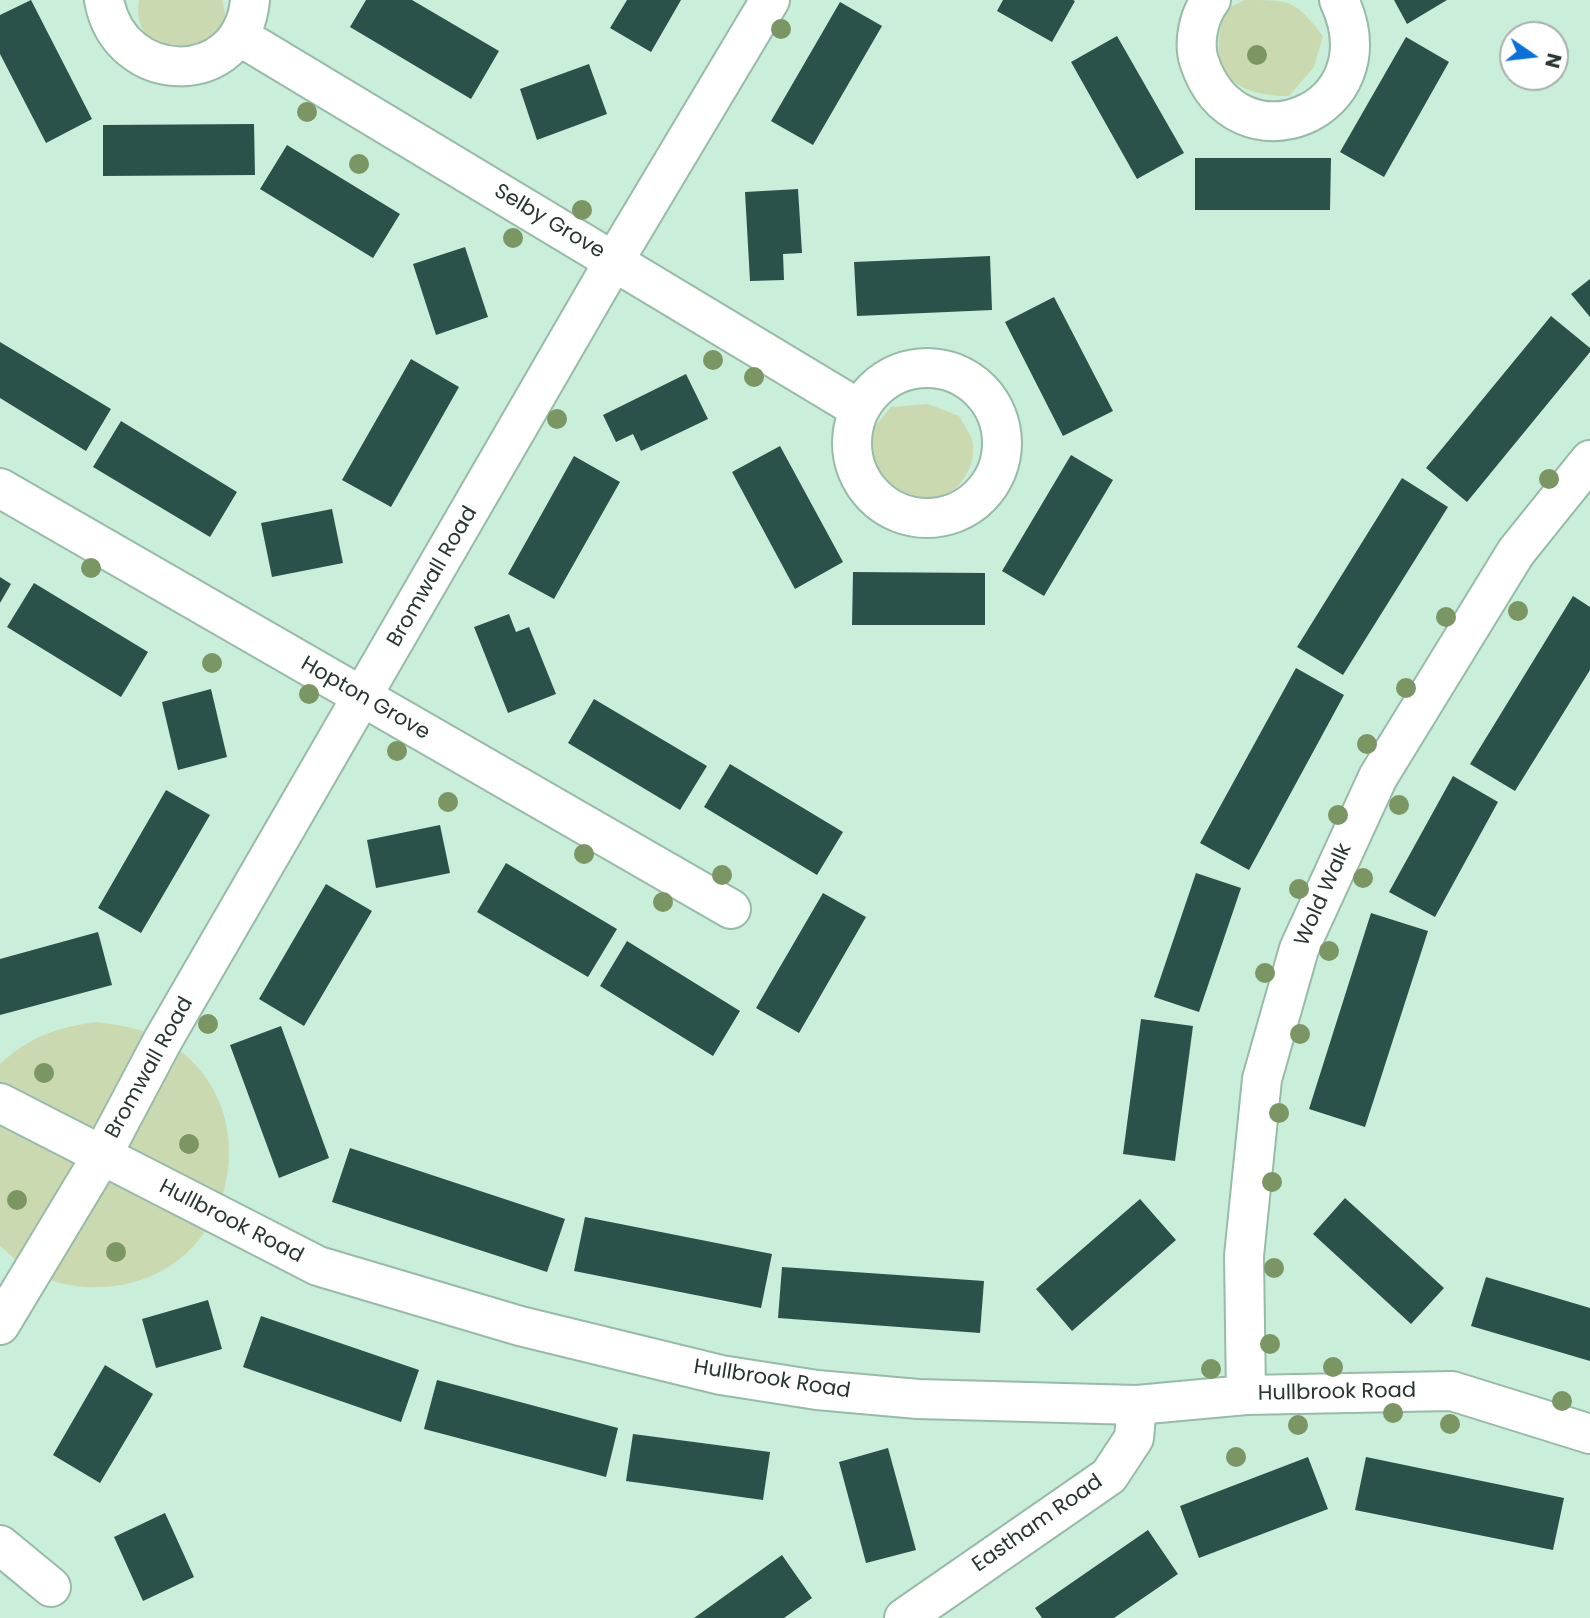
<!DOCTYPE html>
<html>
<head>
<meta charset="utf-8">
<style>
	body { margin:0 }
	#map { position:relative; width:1590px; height:1618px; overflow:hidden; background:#c9eed9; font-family:Poppins,sans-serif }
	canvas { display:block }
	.north { position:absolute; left:1499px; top:21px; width:70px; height:70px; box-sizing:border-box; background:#fff; border:2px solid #a9afac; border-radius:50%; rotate:104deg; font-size:19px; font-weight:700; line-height:28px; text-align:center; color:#28362f }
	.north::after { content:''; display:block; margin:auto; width:24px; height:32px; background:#0870d8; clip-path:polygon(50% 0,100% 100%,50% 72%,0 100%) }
</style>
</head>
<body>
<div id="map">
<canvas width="1590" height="1618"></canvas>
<div class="north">N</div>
</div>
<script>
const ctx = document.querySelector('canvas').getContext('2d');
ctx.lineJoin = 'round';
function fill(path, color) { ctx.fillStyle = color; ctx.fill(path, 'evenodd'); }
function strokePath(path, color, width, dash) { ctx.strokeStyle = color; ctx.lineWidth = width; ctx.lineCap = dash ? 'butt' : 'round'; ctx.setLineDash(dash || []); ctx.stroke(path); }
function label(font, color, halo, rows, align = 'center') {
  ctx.font = font + ' Poppins,sans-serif'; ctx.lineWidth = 7; ctx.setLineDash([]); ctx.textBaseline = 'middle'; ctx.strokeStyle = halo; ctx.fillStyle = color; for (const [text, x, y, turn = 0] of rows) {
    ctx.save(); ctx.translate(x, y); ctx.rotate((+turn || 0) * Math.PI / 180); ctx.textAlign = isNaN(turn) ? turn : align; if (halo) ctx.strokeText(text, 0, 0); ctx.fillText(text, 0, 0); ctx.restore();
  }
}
fill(new Path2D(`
	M 139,0 L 222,0 L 226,18 L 210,47 L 177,57 C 151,44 134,31 139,0 Z
	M 1245,0 C 1292,0 1295,0 1323,36 L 1314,67 L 1289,96 C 1227,96 1206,66 1226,9 Z
	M 928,404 L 959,416 C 963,424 973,436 973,445 C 976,475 949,502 921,503 C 902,503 887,486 875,475 L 872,430 L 891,407 Z
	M 96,1022 C 120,1025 141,1028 163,1040 C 270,1098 241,1265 121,1285 C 91,1290 61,1287 34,1273 C 22,1266 11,1255 0,1246 L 0,1064 C 29,1037 58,1027 96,1022 Z`), '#cbd9b1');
fill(new Path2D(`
	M 31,0 L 92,119 L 46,143 L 0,54 L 0,15 Z
	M 366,0 L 412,0 L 499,51 L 471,99 L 350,27 Z
	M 627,0 L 681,0 L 651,52 L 610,28 Z
	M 1003,0 L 1073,0 L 1075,1 L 1052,42 L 997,11 Z
	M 1394,0 L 1447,0 L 1407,24 Z
	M 840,2 L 882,26 L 813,145 L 771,121 Z
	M 1117,36 L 1184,153 L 1137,179 L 1071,62 Z
	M 1406,37 L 1449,62 L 1384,177 L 1340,152 Z
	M 589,64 L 607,114 L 537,140 L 520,89 Z
	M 254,124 L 255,175 L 103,176 L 103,125 Z
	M 287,145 L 400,214 L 373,258 L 260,189 Z
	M 1195,158 L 1331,158 L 1330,210 L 1195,210 Z
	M 798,189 L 802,253 L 783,254 L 784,280 L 750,281 L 745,192 Z
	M 465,247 L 488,317 L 436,335 L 413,264 Z
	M 990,256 L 992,310 L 857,316 L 854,262 Z
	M 1590,279 L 1590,317 L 1571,294 Z
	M 1054,297 L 1113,411 L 1063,436 L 1005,322 Z
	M 1551,316 L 1590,348 L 1590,352 L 1467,502 L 1426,468 Z
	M 0,342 L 111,409 L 86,451 L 0,398 Z
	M 411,359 L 459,387 L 391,507 L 342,480 Z
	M 686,374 L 708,419 L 641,451 L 633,434 L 616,442 L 603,415 Z
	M 121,421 L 237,492 L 210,537 L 93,467 Z
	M 780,446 L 843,562 L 795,589 L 732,472 Z
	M 1071,455 L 1113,480 L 1044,596 L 1002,571 Z
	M 574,456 L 620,482 L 554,599 L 508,574 Z
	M 1402,478 L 1448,507 L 1343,675 L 1297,647 Z
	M 332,509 L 343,563 L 272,577 L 261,523 Z
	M 853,572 L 985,573 L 985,625 L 852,625 Z
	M 0,577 L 11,584 L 0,603 Z
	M 34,583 L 148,652 L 121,697 L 7,627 Z
	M 1573,596 L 1590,607 L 1590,670 L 1515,791 L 1470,764 Z
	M 509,614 L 516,632 L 529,627 L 556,694 L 508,713 L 474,627 Z
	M 1296,668 L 1344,695 L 1249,870 L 1200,843 Z
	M 211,689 L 227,757 L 178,770 L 162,702 Z
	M 594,699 L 707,766 L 680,810 L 568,743 Z
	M 730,764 L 843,832 L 817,875 L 704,807 Z
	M 1453,776 L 1498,802 L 1435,917 L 1389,892 Z
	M 166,790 L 210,815 L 141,933 L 98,908 Z
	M 440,825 L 450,873 L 376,888 L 367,840 Z
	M 506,863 L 617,929 L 588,977 L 477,912 Z
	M 1196,873 L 1241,888 L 1199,1012 L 1154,997 Z
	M 326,884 L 372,911 L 304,1026 L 259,999 Z
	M 823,893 L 866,917 L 799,1033 L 756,1008 Z
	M 1371,913 L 1428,931 L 1365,1127 L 1309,1109 Z
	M 98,932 L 112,985 L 0,1015 L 0,959 Z
	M 627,941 L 740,1011 L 713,1056 L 600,986 Z
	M 1141,1019 L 1193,1026 L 1175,1161 L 1123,1154 Z
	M 281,1026 L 329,1158 L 279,1178 L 230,1045 Z
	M 350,1148 L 565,1219 L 547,1272 L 332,1202 Z
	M 1345,1198 L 1444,1288 L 1411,1324 L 1313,1234 Z
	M 1140,1199 L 1176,1240 L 1072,1331 L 1036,1289 Z
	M 585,1217 L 772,1254 L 761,1308 L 574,1271 Z
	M 782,1267 L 984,1281 L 980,1333 L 778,1318 Z
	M 1486,1277 L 1590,1308 L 1590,1361 L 1471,1326 Z
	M 208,1300 L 222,1349 L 156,1368 L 142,1319 Z
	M 261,1316 L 419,1370 L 401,1422 L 243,1367 Z
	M 105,1365 L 153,1394 L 100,1483 L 53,1455 Z
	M 437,1380 L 618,1428 L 606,1477 L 424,1429 Z
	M 633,1434 L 770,1452 L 763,1500 L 626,1481 Z
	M 888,1448 L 916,1550 L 866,1563 L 839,1462 Z
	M 1308,1457 L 1328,1509 L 1199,1558 L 1180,1506 Z
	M 1366,1457 L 1564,1498 L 1553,1550 L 1355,1510 Z
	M 165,1513 L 194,1577 L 143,1601 L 114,1537 Z
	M 1148,1530 L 1178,1574 L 1114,1618 L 1042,1618 L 1035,1608 Z
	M 782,1555 L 812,1598 L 784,1618 L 694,1618 Z`), '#2a524b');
const minor = new Path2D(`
	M 104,0 C 120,88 242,89 250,0
	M 1211,0 C 1199,15 1193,42 1199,61 C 1236,174 1392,113 1339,0
	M 239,36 L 859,409
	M852 443a75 75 0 1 1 150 0a75 75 0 1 1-150 0Z
	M 0,488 L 731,909
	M 0,1103 L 318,1266 L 520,1326 L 721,1375 L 817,1390 L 918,1399 L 1137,1405 L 1246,1395 L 1452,1391 L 1590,1434
	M 0,1325 L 101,1157 L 163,1040 L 614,261 L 770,0
	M 1246,1395 L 1244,1256 L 1262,1079 L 1299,949 L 1378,777 L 1516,552 L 1590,460
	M 0,1545 L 51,1587
	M 904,1618 L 1109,1476 L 1134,1438 L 1137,1405`);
strokePath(minor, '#97bba7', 42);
strokePath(minor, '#fff', 38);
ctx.fillStyle = '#7b9563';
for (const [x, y] of [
	[781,29],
	[1257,55],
	[307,112],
	[359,164],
	[582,210],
	[513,238],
	[713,360],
	[754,377],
	[557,419],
	[1549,479],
	[91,568],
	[1518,611],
	[1446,617],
	[212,663],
	[1406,688],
	[309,694],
	[1367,744],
	[397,751],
	[448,802],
	[1399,805],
	[1338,815],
	[584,854],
	[722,875],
	[1363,878],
	[1299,889],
	[663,902],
	[1329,951],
	[1265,973],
	[208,1024],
	[1300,1034],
	[44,1073],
	[1279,1113],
	[189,1144],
	[1272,1182],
	[17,1200],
	[116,1252],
	[1274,1268],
	[1270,1344],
	[1333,1367],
	[1211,1369],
	[1562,1401],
	[1393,1413],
	[1450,1424],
	[1298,1425],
	[1236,1457]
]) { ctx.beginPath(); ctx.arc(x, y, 10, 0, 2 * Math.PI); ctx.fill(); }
label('21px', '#28362f', '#fff', [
	["Selby Grove",549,222,31],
	["Bromwall Road",433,577,-60],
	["Hopton Grove",365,699,30],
	["Wold Walk",1324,895,-66],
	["Bromwall Road",150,1068,-61],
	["Hullbrook Road",231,1222,27],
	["Hullbrook Road",772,1380,9],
	["Hullbrook Road",1337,1393,-1],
	["Eastham Road",1038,1524,-35]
]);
</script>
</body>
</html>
